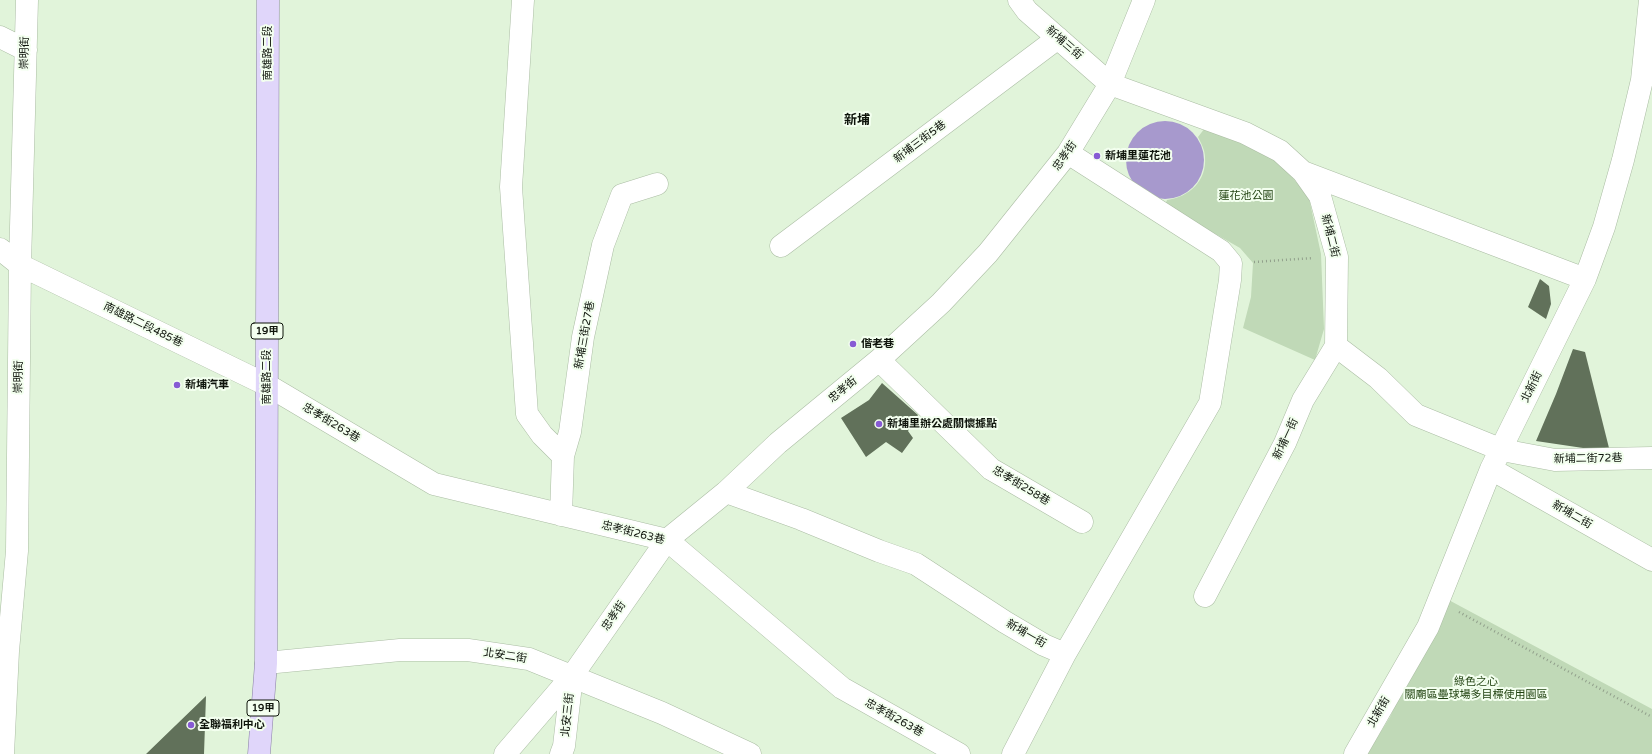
<!DOCTYPE html>
<html>
<head>
<meta charset="utf-8">
<style>
	body { margin:0 }
	canvas { display:block; background:#e1f4da }
</style>
</head>
<body>
<canvas width="1652" height="754"></canvas>
<script>
const ctx = document.querySelector('canvas').getContext('2d');
ctx.lineJoin = 'round';
function fill(path, color) { ctx.fillStyle = color; ctx.fill(path, 'evenodd'); }
function strokePath(path, color, width, dash) { ctx.strokeStyle = color; ctx.lineWidth = width; ctx.lineCap = dash ? 'butt' : 'round'; ctx.setLineDash(dash || []); ctx.stroke(path); }
function label(font, color, halo, rows, align = 'center') {
  ctx.font = font + ' "Varela Round","Noto Sans TC",sans-serif'; ctx.lineWidth = 4; ctx.setLineDash([]); ctx.textBaseline = 'middle'; ctx.strokeStyle = halo; ctx.fillStyle = color; for (const [text, x, y, turn = 0] of rows) {
    ctx.save(); ctx.translate(x, y); ctx.rotate((+turn || 0) * Math.PI / 180); ctx.textAlign = isNaN(turn) ? turn : align; if (halo) ctx.strokeText(text, 0, 0); ctx.fillText(text, 0, 0); ctx.restore();
  }
}
fill(new Path2D(`
	M 1208,124 L 1279,161 L 1309,198 L 1321,254 L 1324,329 L 1315,360 L 1243,328 L 1251,297 L 1253,263 L 1240,248 L 1165,205 L 1167,200 C 1189,197 1207,181 1205,157 C 1205,150 1201,143 1198,137 Z
	M 1445,598 L 1652,709 L 1652,754 L 1367,754 L 1390,717 Z`), '#c0d9b7');
fill(new Path2D(`
	M1126 160a39 39 0 1 1 78 0a39 39 0 1 1-78 0Z`), '#a799cd');
fill(new Path2D(`
	M 1540,279 L 1549,286 L 1551,304 L 1546,319 L 1528,307 Z
	M 1573,349 L 1585,352 L 1610,452 L 1536,441 L 1556,394 Z
	M 882,383 L 918,415 L 908,431 L 913,438 L 902,453 L 886,442 L 866,457 L 841,418 L 869,400 Z
	M 206,696 L 204,754 L 146,754 Z`), '#61715a');
const minor = new Path2D(`
	M 523,0 L 511,187 L 527,414 L 542,435 L 563,456
	M 1019,0 L 1027,11 L 1110,84 L 1245,133 L 1280,151 L 1303,172 L 1320,196 L 1337,257 L 1336,346 L 1378,378 L 1416,415 L 1502,450 L 1555,460 L 1652,458
	M 0,37 L 26,50
	M 1303,172 L 1585,279
	M 781,246 L 1058,38
	M 0,249 L 20,265 L 267,385 L 434,484 L 667,540 L 842,688 L 959,754
	M 879,360 L 991,469 L 1082,522
	M 1491,469 L 1652,560
	M 726,492 L 801,519 L 879,551 L 916,564 L 1005,622 L 1044,645 L 1065,654 L 1210,403 L 1230,280 L 1231,263 L 1221,251 L 1068,153
	M 561,515 L 563,456 L 570,432 L 583,337 L 603,245 L 622,195 L 657,184
	M 1205,596 L 1285,443 L 1303,400 L 1336,346
	M 266,663 L 400,650 L 468,650 L 529,659 L 662,713 L 750,754
	M 3,754 L 8,651 L 17,551 L 20,265 L 27,0
	M 505,754 L 572,676 L 667,540 L 726,492 L 778,443 L 879,360 L 941,303 L 988,253 L 1068,153 L 1110,84 L 1144,0
	M 561,754 L 564,746 L 572,676
	M 1013,754 L 1065,654
	M 1355,754 L 1428,627 L 1491,469 L 1585,279 L 1604,227 L 1623,160 L 1642,80 L 1650,0`);
const major = new Path2D(`
	M 259,754 L 266,663 L 268,0`);
strokePath(minor, '#abbda4', 23);
strokePath(major, '#8981a4', 23);
strokePath(new Path2D(`
	M 1254,262 L 1313,258
	M 1459,612 L 1652,717`), '#919f8b', 2.5, [1, 3]);
strokePath(minor, '#fff', 22);
strokePath(major, '#e0d6fa', 22);
for (const [x, y, r, color] of [
	[1097,156,4,"#875bd4"],
	[853,344,4,"#875bd4"],
	[177,385,4,"#875bd4"],
	[879,424,4,"#875bd4"],
	[191,725,4,"#875bd4"]
]) { const dot = new Path2D(); dot.arc(x, y, r, 0, 2 * Math.PI); ctx.fillStyle = color; ctx.fill(dot); strokePath(dot, '#f3ffef', 1.5); }
for (const [x, y, w] of [
	[267,331,32],
	[263,708,32]
]) { const box = new Path2D(); box.roundRect(x - w / 2, y - 8, w, 16, 3); ctx.fillStyle = '#f3ffef'; ctx.fill(box); strokePath(box, '#0e140b', 1); }
label('bold 10px', '#0e140b', null, [
	["19甲",267,331],
	["19甲",263,708]
]);
label('11px', '#0e140b', '#f3ffef', [
	["新埔三街",1064,43,41],
	["崇明街",25,53,-89],
	["南雄路二段",268,53,-90],
	["新埔三街5巷",920,142,-37],
	["忠孝街",1065,156,-55],
	["新埔二街",1330,236,76],
	["南雄路二段485巷",143,325,26],
	["新埔三街27巷",585,335,-80],
	["崇明街",19,377,-89],
	["南雄路二段",267,377,-90],
	["北新街",1532,387,-64],
	["忠孝街",843,390,-39],
	["忠孝街263巷",331,423,31],
	["新埔一街",1286,439,-65],
	["新埔二街72巷",1588,459,-1],
	["忠孝街258巷",1021,486,31],
	["新埔二街",1572,515,30],
	["忠孝街263巷",633,533,14],
	["忠孝街",614,616,-55],
	["新埔一街",1026,634,30],
	["北安二街",505,656,9],
	["北新街",1379,712,-60],
	["北安三街",568,715,-84],
	["忠孝街263巷",894,718,29]
]);
label('bold 11px', '#0e140b', '#f3ffef', [
	["新埔里蓮花池",1105,156],
	["偕老巷",861,344],
	["新埔汽車",185,385],
	["新埔里辦公處關懷據點",887,424],
	["全聯福利中心",199,725]
], 'left');
label('11px', '#1f410f', '#f3ffef', [
	["蓮花池公園",1246,196],
	["綠色之心",1476,682],
	["關廟區壘球場多目標使用園區",1476,695]
]);
label('bold 13px', '#0e140b', '#f3ffef', [
	["新埔",857,121]
]);
</script>
</body>
</html>
